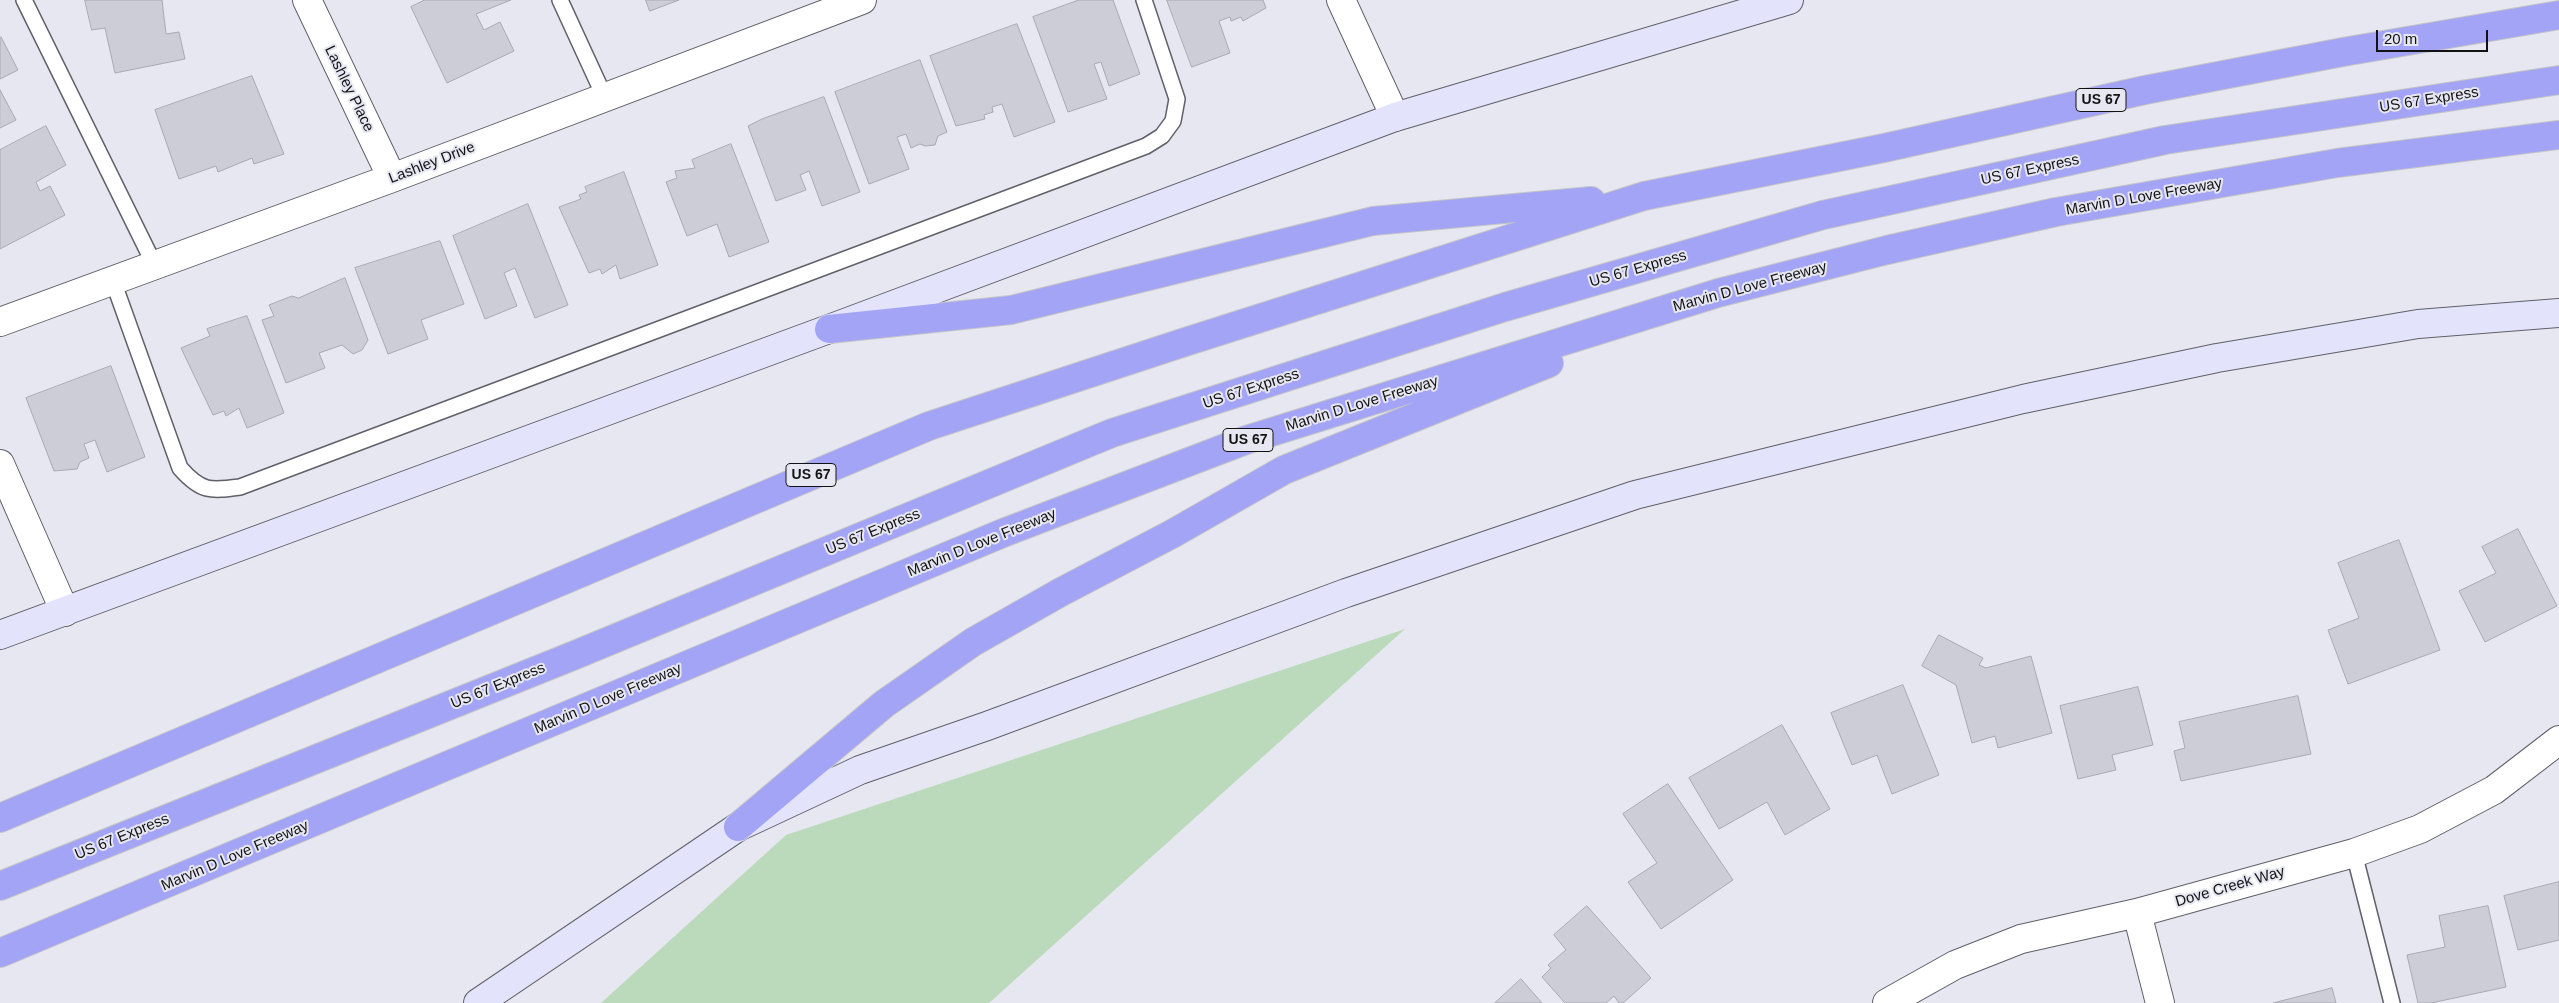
<!DOCTYPE html>
<html>
<head>
<meta charset="utf-8">
<style>
	body { margin:0 }
	#map { position:relative; width:2559px; height:1003px; overflow:hidden; background:#e7e7f1; font-family:Arial,sans-serif }
	canvas { display:block }
	.scale { position:absolute; left:2376px; top:30px; width:112px; height:22px; box-sizing:border-box; border:2px solid #121215; border-top:0; padding-left:6px; font-size:15px; line-height:18px; white-space:nowrap; color:#121215; -webkit-text-stroke:4px #e7e7f1; paint-order:stroke }
</style>
</head>
<body>
<div id="map">
<canvas width="2559" height="1003"></canvas>
<div class="scale">20 m</div>
</div>
<script>
const ctx = document.querySelector('canvas').getContext('2d');
ctx.lineJoin = 'round';
function fill(path, color) { ctx.fillStyle = color; ctx.fill(path, 'evenodd'); }
function strokePath(path, color, width, dash) { ctx.strokeStyle = color; ctx.lineWidth = width; ctx.lineCap = dash ? 'butt' : 'round'; ctx.setLineDash(dash || []); ctx.stroke(path); }
function label(font, color, halo, rows, align = 'center') {
  ctx.font = font + ' Arial,sans-serif'; ctx.lineWidth = 4; ctx.setLineDash([]); ctx.textBaseline = 'middle'; ctx.strokeStyle = halo; ctx.fillStyle = color; for (const [text, x, y, turn = 0] of rows) {
    ctx.save(); ctx.translate(x, y); ctx.rotate((+turn || 0) * Math.PI / 180); ctx.textAlign = isNaN(turn) ? turn : align; if (halo) ctx.strokeText(text, 0, 0); ctx.fillText(text, 0, 0); ctx.restore();
  }
}
fill(new Path2D(`
	M 1405,629 L 989,1003 L 601,1003 L 786,835 Z`), '#bbdabc');
const building = new Path2D(`
	M 85,0 L 162,0 L 166,34 L 179,32 L 185,59 L 115,73 L 105,28 L 92,30 Z
	M 425,0 L 511,0 L 476,14 L 484,30 L 500,22 L 514,51 L 447,83 L 411,7 Z
	M 646,0 L 679,0 L 650,11 Z
	M 1079,0 L 1113,0 L 1140,74 L 1109,86 L 1101,62 L 1094,64 L 1107,99 L 1068,112 L 1033,17 Z
	M 1167,0 L 1263,0 L 1266,8 L 1243,21 L 1241,17 L 1231,21 L 1230,17 L 1219,21 L 1230,53 L 1192,67 Z
	M 1017,24 L 1055,122 L 1014,137 L 1002,104 L 992,107 L 993,112 L 984,115 L 985,119 L 956,126 L 930,56 Z
	M 1,37 L 18,70 L 0,79 L 0,38 Z
	M 920,60 L 947,132 L 938,136 L 935,145 L 925,146 L 920,144 L 911,148 L 906,134 L 897,137 L 909,169 L 869,184 L 835,92 Z
	M 252,76 L 284,154 L 254,164 L 252,158 L 218,172 L 216,166 L 179,179 L 155,110 Z
	M 0,90 L 16,120 L 0,128 Z
	M 824,97 L 860,192 L 822,206 L 809,171 L 800,175 L 806,190 L 776,201 L 748,126 L 762,119 Z
	M 46,126 L 66,165 L 36,182 L 40,191 L 50,186 L 65,215 L 0,249 L 0,150 Z
	M 731,144 L 769,242 L 729,257 L 717,224 L 687,236 L 666,182 L 677,178 L 675,171 L 695,168 L 692,160 Z
	M 624,172 L 658,265 L 620,279 L 616,265 L 602,274 L 600,269 L 589,273 L 559,207 L 581,199 L 579,195 L 587,192 L 585,187 Z
	M 528,204 L 568,305 L 535,318 L 515,268 L 504,273 L 517,306 L 485,319 L 453,236 Z
	M 440,241 L 464,304 L 421,320 L 428,339 L 388,354 L 355,268 Z
	M 345,278 L 368,340 L 362,350 L 353,354 L 342,345 L 319,353 L 325,368 L 286,383 L 262,320 L 274,316 L 269,305 L 292,296 L 298,298 Z
	M 247,316 L 284,413 L 247,428 L 239,408 L 226,416 L 224,411 L 213,415 L 181,348 L 210,336 L 207,329 Z
	M 111,366 L 145,457 L 107,472 L 95,440 L 84,444 L 89,458 L 80,462 L 77,469 L 54,471 L 26,398 Z
	M 2518,529 L 2557,606 L 2485,642 L 2459,591 L 2496,573 L 2482,547 Z
	M 2399,540 L 2440,650 L 2348,684 L 2328,630 L 2359,618 L 2338,563 Z
	M 1939,635 L 1983,658 L 1979,665 L 1986,668 L 2031,656 L 2052,733 L 1998,748 L 1995,736 L 1972,743 L 1956,685 L 1922,666 Z
	M 1903,685 L 1939,775 L 1892,794 L 1877,755 L 1852,765 L 1831,713 Z
	M 2138,687 L 2153,745 L 2112,755 L 2116,770 L 2078,779 L 2060,706 Z
	M 2298,696 L 2311,754 L 2181,781 L 2174,751 L 2185,748 L 2179,722 Z
	M 1782,725 L 1830,809 L 1785,835 L 1767,802 L 1719,829 L 1689,778 Z
	M 1668,784 L 1733,880 L 1661,929 L 1628,882 L 1657,863 L 1623,814 Z
	M 2559,882 L 2559,940 L 2518,950 L 2504,896 Z
	M 1587,906 L 1651,978 L 1623,1003 L 1619,1003 L 1614,996 L 1606,1003 L 1565,1003 L 1542,977 L 1551,968 L 1548,965 L 1566,950 L 1554,935 Z
	M 2488,906 L 2506,987 L 2431,1003 L 2418,1003 L 2407,955 L 2445,947 L 2439,916 Z
	M 1521,979 L 1542,1003 L 1495,1003 Z
	M 2332,988 L 2336,1003 L 2273,1003 L 2324,990 Z`);
fill(building, '#cccdd6');
strokePath(building, '#a8a9b2', 1);
const lane = new Path2D(`
	M 24,0 L 155,266
	M 560,0 L 605,98
	M 113,281 L 180,468 C 201,492 210,491 240,487 L 1146,146 L 1162,136 L 1173,121 L 1177,99 L 1144,0
	M 2354,853 L 2392,1003`);
const street = new Path2D(`
	M 307,0 L 392,178
	M 1341,0 L 1395,117
	M 0,322 L 392,178 L 862,0
	M 0,464 L 65,612
	M 2137,913 L 2160,1003
	M 1887,1003 L 1955,965 L 2021,939 L 2137,913 L 2354,853 L 2420,829 L 2494,790 L 2559,740`);
const secondary = new Path2D(`
	M 0,635 L 829,329 L 1395,117 L 1789,0
	M 478,1003 L 738,827 L 860,770 L 987,726 L 1346,593 L 1635,495 L 2023,399 L 2217,358 L 2418,324 L 2559,313`);
const highway = new Path2D(`
	M 829,329 L 1011,310 L 1373,221 L 1591,201
	M 0,818 L 929,426 L 1182,343 L 1644,196 L 1884,148 L 2145,90 L 2343,52 L 2559,15
	M 738,827 L 884,704 L 973,642 L 1061,592 L 1172,534 L 1284,470 L 1549,363
	M 0,886 L 575,655 L 1112,433 L 1505,307 L 1823,215 L 2165,140 L 2559,80
	M 0,953 L 1003,533 L 1246,440 L 1718,293 L 1887,250 L 2056,212 L 2337,163 L 2559,135`);
strokePath(lane, '#5f6068', 18);
strokePath(street, '#5f6068', 30);
strokePath(secondary, '#5f6068', 30);
strokePath(highway, '#c6c6c7', 30);
strokePath(lane, '#fff', 15);
strokePath(street, '#fff', 28);
strokePath(secondary, '#e3e4fc', 28);
strokePath(highway, '#a3a4f6', 28);
for (const [x, y, w] of [
	[2101,100,50],
	[1248,440,50],
	[811,475,50]
]) { const box = new Path2D(); box.roundRect(x - w / 2, y - 11.5, w, 23, 4); ctx.fillStyle = '#e7e7f1'; ctx.fill(box); strokePath(box, '#121215', 1); }
label('bold 14px', '#121215', null, [
	["US 67",2101,100],
	["US 67",1248,440],
	["US 67",811,475]
]);
label('15px', '#121215', '#e7e7f1', [
	["Lashley Place",349,89,64],
	["US 67 Express",2429,100,-9],
	["Lashley Drive",432,163,-21],
	["US 67 Express",2030,170,-12],
	["Marvin D Love Freeway",2144,197,-10],
	["US 67 Express",1638,269,-16],
	["Marvin D Love Freeway",1750,287,-15],
	["US 67 Express",1251,389,-18],
	["Marvin D Love Freeway",1362,404,-17],
	["US 67 Express",873,532,-22],
	["Marvin D Love Freeway",982,543,-22],
	["US 67 Express",498,686,-22],
	["Marvin D Love Freeway",608,699,-23],
	["US 67 Express",122,837,-22],
	["Marvin D Love Freeway",235,856,-23],
	["Dove Creek Way",2230,887,-16]
]);
</script>
</body>
</html>
